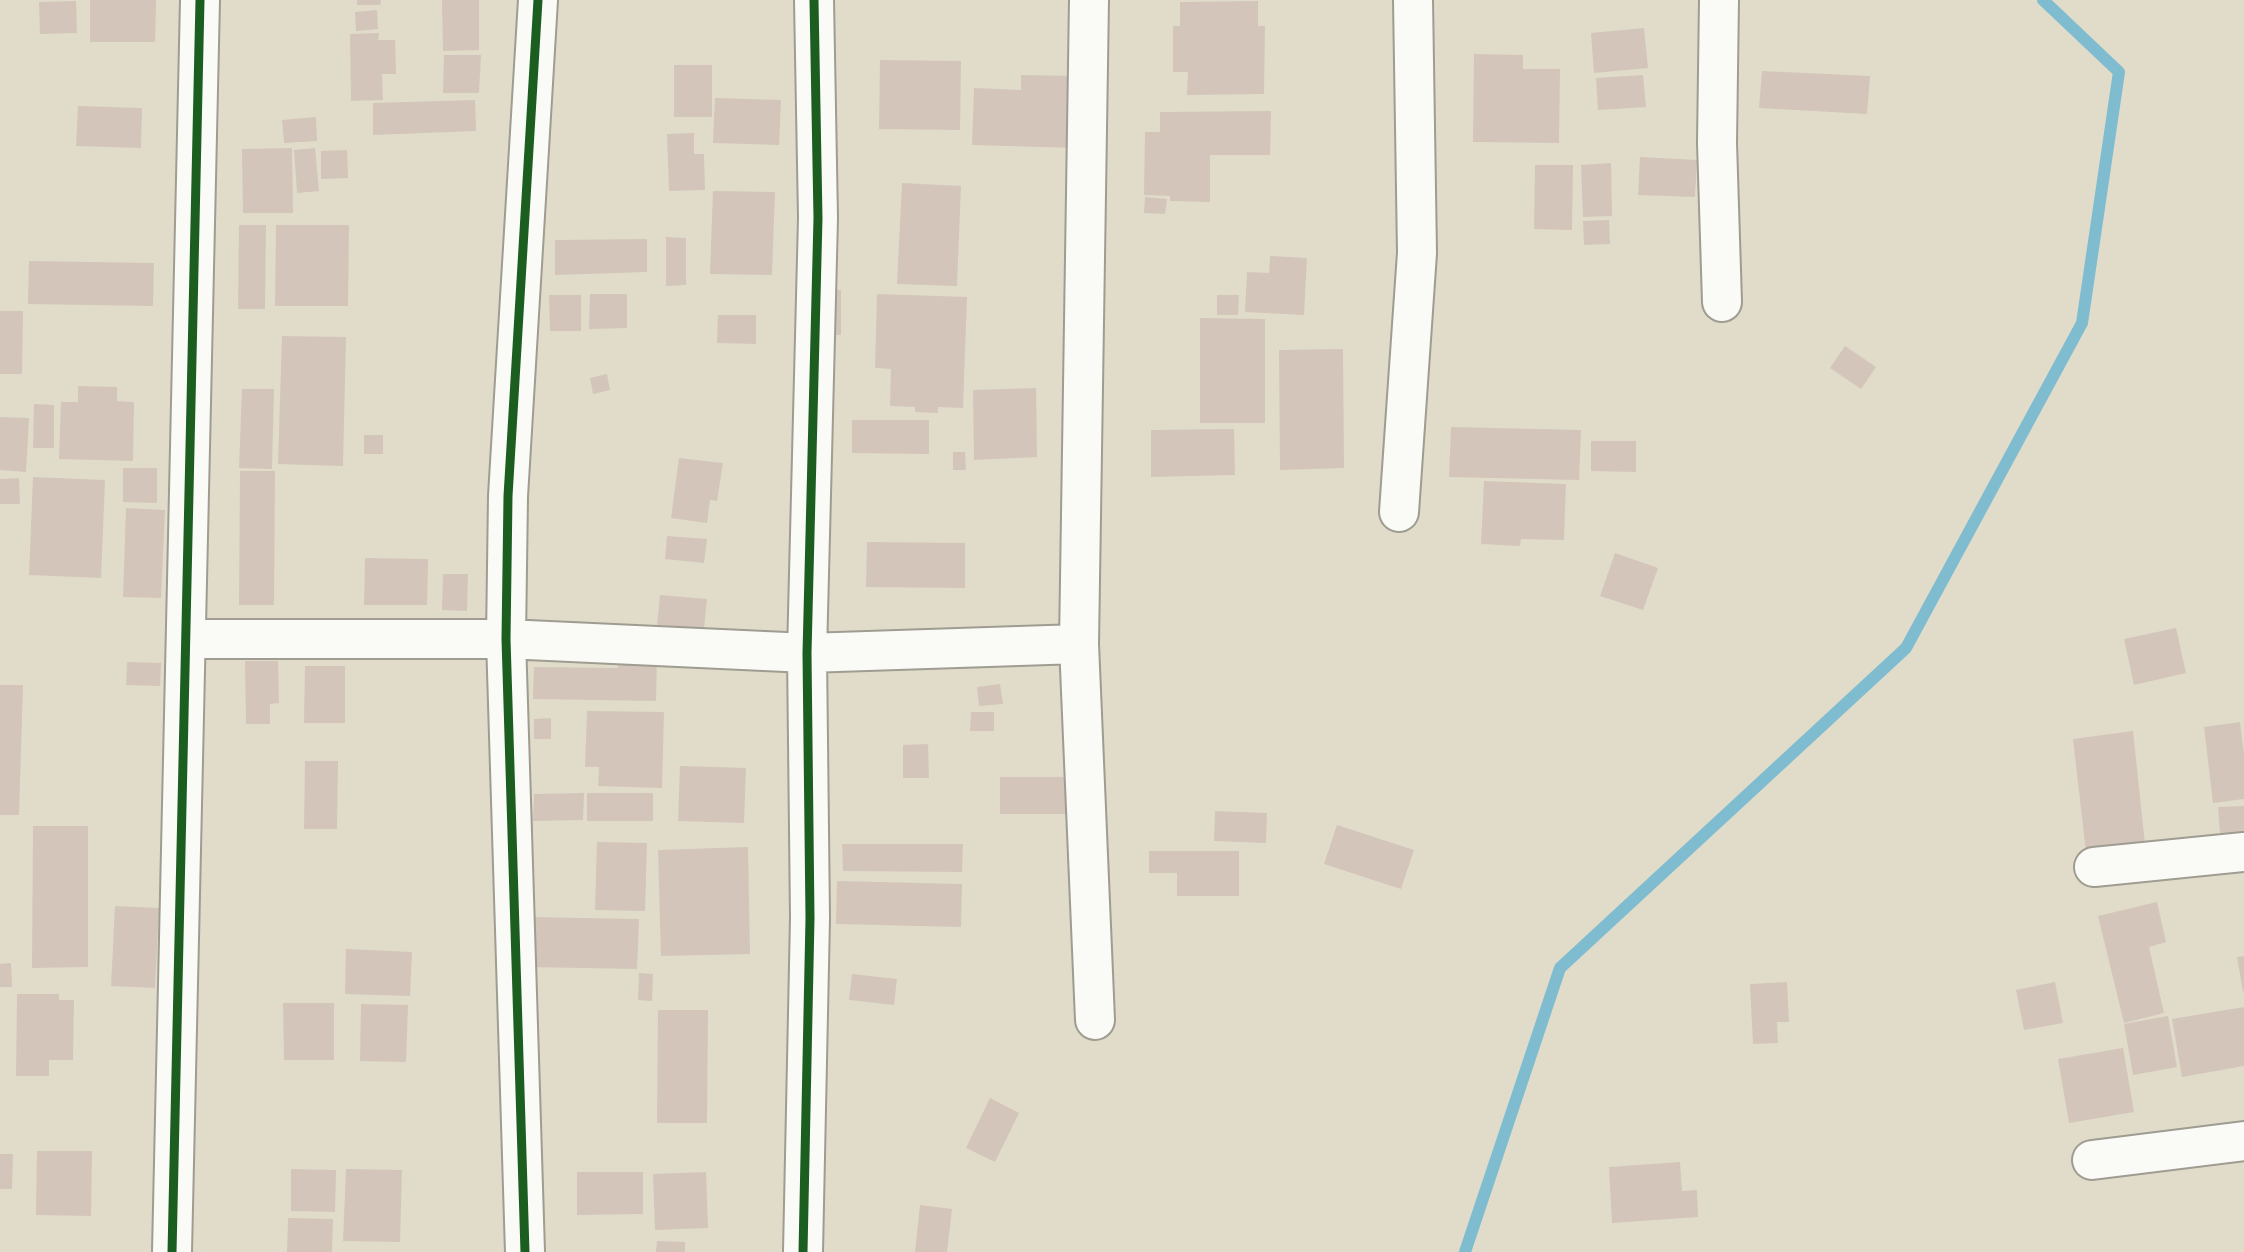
<!DOCTYPE html>
<html>
<head>
<meta charset="utf-8">
<style>
	body { margin:0 }
	canvas { display:block; background:#e0dcc9 }
</style>
</head>
<body>
<canvas width="2244" height="1252"></canvas>
<script>
const ctx = document.querySelector('canvas').getContext('2d');
ctx.lineJoin = 'round';
function strokePath(path, color, width, dash) { ctx.strokeStyle = color; ctx.lineWidth = width; ctx.lineCap = dash ? 'butt' : 'round'; ctx.setLineDash(dash || []); ctx.stroke(path); }
function fill(path, color) { ctx.fillStyle = color; ctx.fill(path, 'evenodd'); }
strokePath(new Path2D(`
	M 1465,1252 L 1560,968 L 1906,648 L 2082,323 L 2119,72 L 2043,0`), '#7fbcd0', 12);
fill(new Path2D(`
	M 90,0 L 156,0 L 155,42 L 90,42 Z
	M 357,0 L 381,0 L 380,5 L 357,5 Z
	M 442,0 L 479,0 L 479,50 L 443,51 Z
	M 76,1 L 77,33 L 40,34 L 39,2 Z
	M 1258,1 L 1258,26 L 1265,26 L 1264,94 L 1187,95 L 1188,72 L 1173,72 L 1173,26 L 1180,26 L 1180,2 Z
	M 377,10 L 378,29 L 356,31 L 355,12 Z
	M 1644,28 L 1648,68 L 1594,73 L 1591,33 Z
	M 379,33 L 378,40 L 395,40 L 396,74 L 382,74 L 383,100 L 351,101 L 350,34 Z
	M 1474,54 L 1523,55 L 1523,69 L 1560,69 L 1559,143 L 1473,142 Z
	M 444,55 L 481,55 L 479,93 L 443,93 Z
	M 880,60 L 961,61 L 960,130 L 879,129 Z
	M 674,65 L 712,65 L 712,117 L 674,117 Z
	M 1762,71 L 1870,76 L 1867,114 L 1759,108 Z
	M 1021,75 L 1082,76 L 1079,148 L 972,145 L 974,88 L 1021,90 Z
	M 1643,75 L 1646,107 L 1598,110 L 1596,78 Z
	M 715,98 L 781,100 L 779,145 L 713,143 Z
	M 475,100 L 476,131 L 373,135 L 373,103 Z
	M 78,106 L 142,108 L 141,148 L 76,146 Z
	M 1271,111 L 1270,155 L 1210,155 L 1210,202 L 1170,201 L 1170,196 L 1144,195 L 1145,132 L 1160,132 L 1160,112 Z
	M 316,117 L 317,141 L 284,143 L 282,120 Z
	M 694,133 L 694,154 L 704,154 L 705,190 L 669,191 L 667,134 Z
	M 292,148 L 293,213 L 243,213 L 242,149 Z
	M 315,148 L 319,191 L 297,193 L 294,150 Z
	M 347,150 L 348,178 L 321,179 L 321,151 Z
	M 1640,157 L 1697,160 L 1695,197 L 1638,195 Z
	M 1611,163 L 1612,216 L 1583,217 L 1581,165 Z
	M 1535,165 L 1573,165 L 1572,230 L 1534,229 Z
	M 902,183 L 961,186 L 957,286 L 897,284 Z
	M 713,191 L 775,192 L 772,275 L 710,274 Z
	M 1145,197 L 1167,199 L 1165,214 L 1144,213 Z
	M 1609,220 L 1610,244 L 1584,245 L 1583,221 Z
	M 239,225 L 266,225 L 265,309 L 238,309 Z
	M 276,225 L 349,225 L 348,306 L 275,306 Z
	M 666,237 L 686,238 L 686,285 L 666,286 Z
	M 647,239 L 647,272 L 555,275 L 555,240 Z
	M 1270,256 L 1307,258 L 1304,315 L 1245,312 L 1247,272 L 1269,273 Z
	M 29,261 L 154,263 L 153,306 L 28,304 Z
	M 822,290 L 841,290 L 841,335 L 821,335 Z
	M 590,294 L 627,294 L 627,328 L 589,329 Z
	M 877,294 L 967,297 L 963,408 L 938,407 L 938,413 L 915,412 L 915,407 L 890,406 L 891,369 L 875,368 Z
	M 549,295 L 581,295 L 581,331 L 550,331 Z
	M 1217,295 L 1239,295 L 1238,315 L 1217,315 Z
	M 0,311 L 23,311 L 22,374 L 0,374 Z
	M 718,315 L 756,315 L 756,344 L 717,343 Z
	M 1200,318 L 1265,319 L 1265,423 L 1200,423 Z
	M 282,336 L 346,337 L 343,466 L 278,464 Z
	M 1845,346 L 1876,367 L 1861,389 L 1830,368 Z
	M 1343,349 L 1344,468 L 1280,470 L 1279,350 Z
	M 607,374 L 610,390 L 593,394 L 590,378 Z
	M 78,386 L 117,387 L 117,401 L 134,402 L 133,461 L 59,459 L 61,402 L 78,402 Z
	M 1036,388 L 1037,457 L 974,460 L 973,390 Z
	M 242,389 L 274,389 L 272,469 L 239,468 Z
	M 34,404 L 54,405 L 54,448 L 33,448 Z
	M 0,417 L 29,418 L 26,472 L 0,470 Z
	M 852,420 L 929,420 L 929,454 L 852,453 Z
	M 1451,427 L 1581,430 L 1579,480 L 1449,477 Z
	M 1234,429 L 1235,475 L 1151,477 L 1151,430 Z
	M 364,435 L 383,435 L 383,454 L 364,454 Z
	M 1591,441 L 1636,441 L 1636,472 L 1591,471 Z
	M 953,452 L 965,452 L 966,470 L 953,470 Z
	M 679,458 L 723,463 L 717,501 L 710,500 L 707,523 L 671,518 Z
	M 123,468 L 157,468 L 157,503 L 123,502 Z
	M 240,471 L 275,471 L 274,605 L 239,605 Z
	M 33,477 L 105,480 L 101,578 L 29,575 Z
	M 19,478 L 20,504 L 0,504 L 0,479 Z
	M 1484,481 L 1566,484 L 1564,540 L 1521,539 L 1520,546 L 1481,544 Z
	M 126,508 L 165,510 L 161,598 L 123,597 Z
	M 667,536 L 707,539 L 704,563 L 665,559 Z
	M 867,542 L 965,543 L 965,588 L 866,587 Z
	M 1615,553 L 1658,568 L 1643,610 L 1600,596 Z
	M 365,558 L 428,559 L 427,605 L 364,605 Z
	M 443,574 L 468,574 L 467,611 L 442,610 Z
	M 660,595 L 707,599 L 704,629 L 657,625 Z
	M 2176,628 L 2186,673 L 2134,685 L 2124,639 Z
	M 618,655 L 657,655 L 656,701 L 533,699 L 534,667 L 618,668 Z
	M 245,661 L 278,661 L 279,703 L 270,704 L 270,724 L 246,724 Z
	M 127,662 L 161,663 L 160,686 L 126,685 Z
	M 305,666 L 345,666 L 345,723 L 304,723 Z
	M 1000,684 L 1003,704 L 979,706 L 977,687 Z
	M 0,685 L 23,685 L 19,815 L 0,815 Z
	M 587,711 L 664,712 L 662,788 L 598,786 L 599,767 L 585,767 Z
	M 971,712 L 994,712 L 994,731 L 970,731 Z
	M 551,718 L 551,739 L 534,739 L 534,719 Z
	M 2240,722 L 2244,754 L 2244,799 L 2213,803 L 2204,727 Z
	M 2133,731 L 2146,854 L 2087,861 L 2073,739 Z
	M 928,744 L 929,778 L 903,778 L 903,745 Z
	M 305,761 L 338,761 L 337,829 L 304,829 Z
	M 680,766 L 746,768 L 744,823 L 678,821 Z
	M 1000,777 L 1081,777 L 1080,814 L 1000,814 Z
	M 584,793 L 583,820 L 533,821 L 534,794 Z
	M 587,793 L 653,793 L 653,821 L 587,821 Z
	M 2244,806 L 2244,845 L 2221,847 L 2218,807 Z
	M 1215,811 L 1267,813 L 1266,843 L 1214,841 Z
	M 1337,825 L 1414,850 L 1401,889 L 1324,864 Z
	M 33,826 L 88,826 L 88,967 L 32,968 Z
	M 597,842 L 647,843 L 645,911 L 595,910 Z
	M 842,844 L 963,844 L 962,872 L 843,871 Z
	M 748,847 L 750,954 L 661,956 L 658,850 Z
	M 1149,851 L 1239,851 L 1239,896 L 1177,896 L 1177,873 L 1149,873 Z
	M 837,881 L 962,884 L 961,927 L 836,924 Z
	M 2157,902 L 2166,942 L 2149,947 L 2164,1013 L 2124,1023 L 2098,916 Z
	M 115,906 L 159,908 L 155,988 L 111,986 Z
	M 529,917 L 639,919 L 637,969 L 528,967 Z
	M 346,949 L 412,952 L 410,996 L 345,994 Z
	M 2244,956 L 2244,991 L 2243,992 L 2237,957 Z
	M 11,963 L 12,987 L 0,987 L 0,964 Z
	M 639,973 L 653,974 L 652,1001 L 638,1000 Z
	M 852,974 L 897,979 L 894,1005 L 849,1000 Z
	M 1787,982 L 1789,1022 L 1777,1022 L 1778,1043 L 1753,1044 L 1750,984 Z
	M 2055,982 L 2063,1023 L 2024,1030 L 2016,990 Z
	M 17,994 L 59,994 L 59,1000 L 74,1000 L 73,1060 L 49,1060 L 49,1076 L 16,1076 Z
	M 283,1003 L 334,1003 L 334,1060 L 284,1060 Z
	M 361,1004 L 408,1005 L 406,1062 L 360,1061 Z
	M 2244,1007 L 2244,1066 L 2182,1077 L 2172,1019 Z
	M 658,1010 L 708,1010 L 707,1123 L 657,1123 Z
	M 2168,1016 L 2177,1067 L 2133,1075 L 2124,1024 Z
	M 2123,1048 L 2134,1112 L 2069,1123 L 2058,1059 Z
	M 990,1098 L 1019,1113 L 995,1162 L 966,1148 Z
	M 37,1151 L 92,1151 L 91,1216 L 36,1215 Z
	M 0,1154 L 13,1154 L 12,1189 L 0,1189 Z
	M 1680,1162 L 1682,1191 L 1697,1190 L 1698,1217 L 1612,1223 L 1609,1167 Z
	M 291,1169 L 336,1170 L 335,1212 L 291,1211 Z
	M 346,1169 L 402,1170 L 400,1242 L 343,1241 Z
	M 577,1172 L 643,1172 L 643,1214 L 577,1215 Z
	M 706,1172 L 708,1228 L 655,1230 L 653,1174 Z
	M 920,1205 L 952,1209 L 947,1252 L 915,1252 Z
	M 288,1218 L 333,1219 L 332,1252 L 287,1252 Z
	M 657,1241 L 685,1242 L 685,1252 L 656,1252 Z`), '#d4c5bb');
const street = new Path2D(`
	M 1089,0 L 1079,644 L 1095,1020
	M 1719,0 L 1717,143 L 1722,302
	M 1399,512 L 1417,253 L 1413,0
	M 186,639 L 506,639 L 807,653 L 1079,644
	M 2094,867 L 2244,852
	M 2092,1160 L 2244,1141
	M 525,1252 L 506,639 L 508,496 L 538,0
	M 803,1252 L 810,918 L 807,653 L 818,218 L 814,0`);
const secondary = new Path2D(`
	M 172,1252 L 200,0`);
strokePath(street, '#9f9c91', 42);
strokePath(secondary, '#9f9c91', 42);
strokePath(street, '#fafaf7', 38);
strokePath(secondary, '#fafaf7', 38);
strokePath(new Path2D(`
	M 172,1252 L 200,0
	M 525,1252 L 506,639 L 508,496 L 538,0
	M 803,1252 L 810,918 L 807,653 L 818,218 L 814,0`), '#1b5e20', 9);
</script>
</body>
</html>
